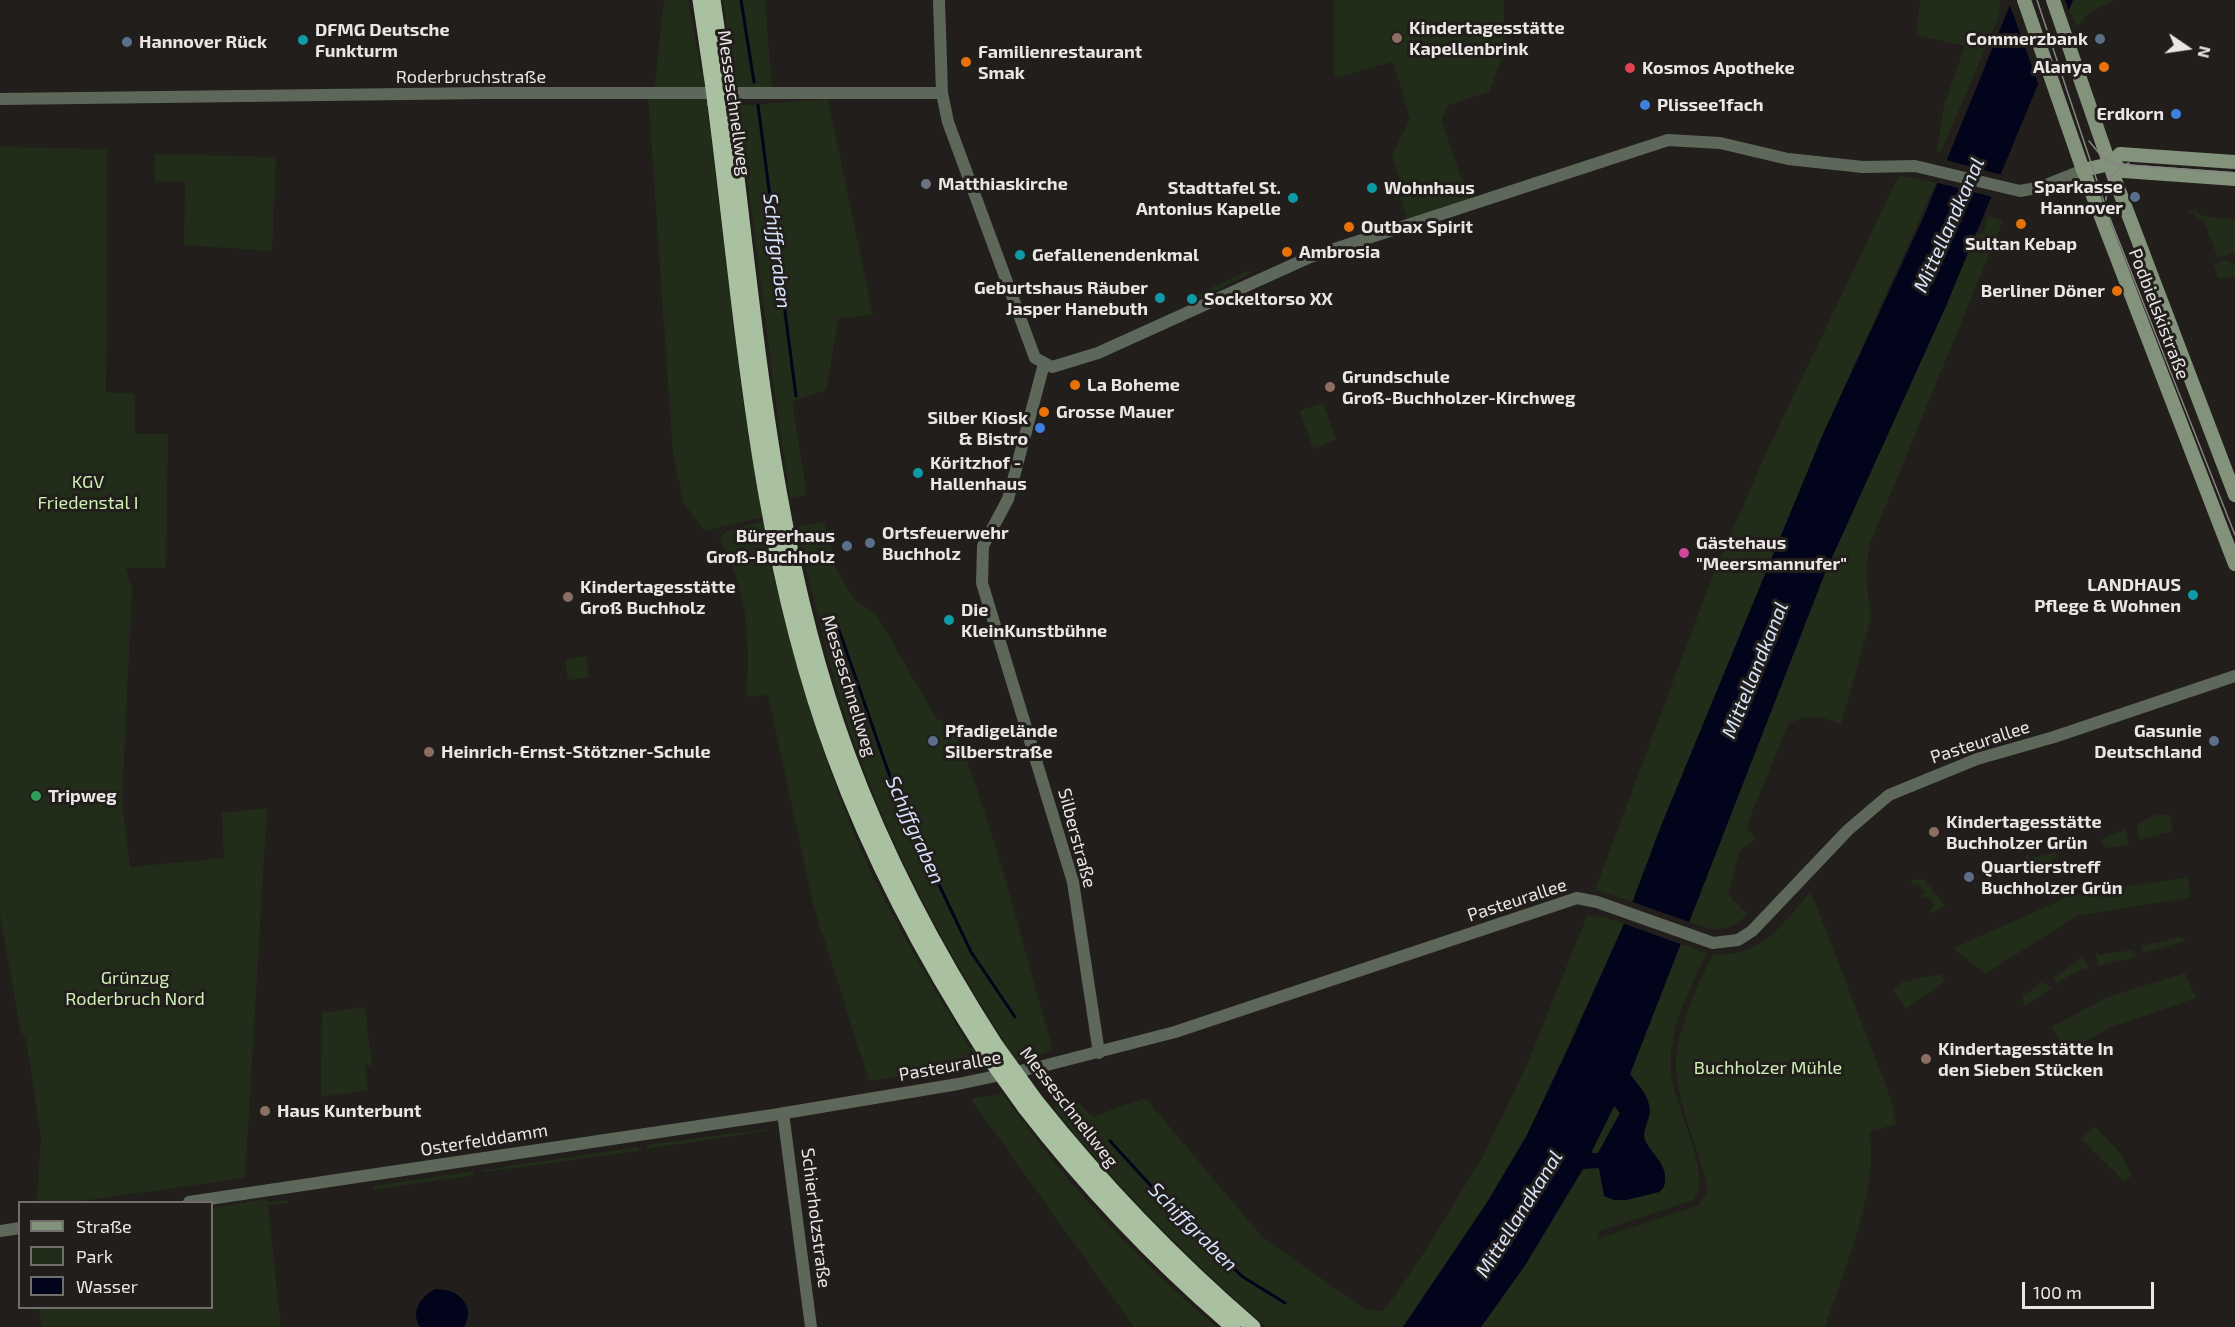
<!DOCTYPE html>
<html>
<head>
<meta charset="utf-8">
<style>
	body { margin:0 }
	#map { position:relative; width:2235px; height:1327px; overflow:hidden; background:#211e1c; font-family:"Exo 2",sans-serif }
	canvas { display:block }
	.legend { position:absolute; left:18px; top:1201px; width:195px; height:108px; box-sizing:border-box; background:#211e1c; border:2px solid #716e6c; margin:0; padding:8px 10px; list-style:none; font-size:18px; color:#e9e6e5 }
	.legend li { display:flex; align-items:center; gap:12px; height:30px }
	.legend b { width:30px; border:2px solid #716e6c }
	.north { position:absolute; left:2157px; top:18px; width:60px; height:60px; -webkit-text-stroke:4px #211e1c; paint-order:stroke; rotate:103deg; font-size:16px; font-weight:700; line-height:24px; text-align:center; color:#e9e6e5 }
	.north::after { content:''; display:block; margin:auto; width:21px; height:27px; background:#e9e6e5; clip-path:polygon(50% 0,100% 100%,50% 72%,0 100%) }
	.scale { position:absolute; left:2022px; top:1282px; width:132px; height:27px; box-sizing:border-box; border:3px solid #e9e6e5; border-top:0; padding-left:8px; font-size:18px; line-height:21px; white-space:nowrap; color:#e9e6e5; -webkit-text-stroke:4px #211e1c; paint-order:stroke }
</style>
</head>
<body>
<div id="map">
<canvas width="2235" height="1327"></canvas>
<ul class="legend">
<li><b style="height:8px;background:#82927b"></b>Straße</li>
<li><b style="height:16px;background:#222d19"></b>Park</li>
<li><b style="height:16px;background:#01041b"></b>Wasser</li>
</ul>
<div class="north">N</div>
<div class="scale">100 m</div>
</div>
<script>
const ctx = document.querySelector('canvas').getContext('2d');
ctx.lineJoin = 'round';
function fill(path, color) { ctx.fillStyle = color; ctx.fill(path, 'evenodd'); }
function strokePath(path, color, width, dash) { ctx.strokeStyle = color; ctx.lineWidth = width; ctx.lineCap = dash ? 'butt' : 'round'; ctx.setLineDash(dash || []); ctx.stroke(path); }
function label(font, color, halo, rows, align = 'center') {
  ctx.font = font + ' "Exo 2",sans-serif'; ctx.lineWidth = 6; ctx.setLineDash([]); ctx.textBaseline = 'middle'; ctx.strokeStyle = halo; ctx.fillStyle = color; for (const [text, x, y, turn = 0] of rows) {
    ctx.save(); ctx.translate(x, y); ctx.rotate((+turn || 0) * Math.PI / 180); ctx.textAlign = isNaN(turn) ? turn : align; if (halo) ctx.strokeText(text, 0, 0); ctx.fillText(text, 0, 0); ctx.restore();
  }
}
fill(new Path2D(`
	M 664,0 L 688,0 L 701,71 L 703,72 L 742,396 L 764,517 L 704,531 L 684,503 L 673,455 L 648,94 L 657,94 L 655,83 Z
	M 723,0 L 765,0 L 772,88 L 733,89 L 731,71 L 733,70 Z
	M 1334,0 L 1504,0 L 1504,51 L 1490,91 L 1449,105 L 1441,120 L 1469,199 L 1407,220 L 1396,185 L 1401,182 L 1392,155 L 1410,119 L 1393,62 L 1334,78 Z
	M 1920,0 L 2001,0 L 1998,19 L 1941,152 L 1937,151 L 1944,105 L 1965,46 L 1916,35 Z
	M 2073,0 L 2116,0 L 2090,12 L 2077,27 L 2069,10 Z
	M 828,99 L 873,315 L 839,318 L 826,390 L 792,401 L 807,495 L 790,498 L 776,403 L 740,120 L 738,120 L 736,106 Z
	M 0,147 L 107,149 L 106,392 L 135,394 L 135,434 L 168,434 L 166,568 L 126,568 L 132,588 L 122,801 L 130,867 L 224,858 L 222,813 L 267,808 L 245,1178 L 74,1202 L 37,1202 L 41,1137 L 26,1040 L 20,1029 L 0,914 Z
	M 155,154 L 276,157 L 272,251 L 184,245 L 185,182 L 155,181 Z
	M 1899,175 L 1936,183 L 1823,434 L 1661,826 L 1633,902 L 1595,890 L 1713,575 L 1767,451 Z
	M 2195,209 L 2199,215 L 2235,220 L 2235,253 L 2218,258 L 2203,219 L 2198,220 L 2194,212 L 2188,214 L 2188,211 Z
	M 1989,216 L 2003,221 L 1869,546 L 1866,575 L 1871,618 L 1841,724 C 1818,716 1811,713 1788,724 L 1747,825 L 1748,830 L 1756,838 L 1739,852 L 1728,895 L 1747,914 C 1729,935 1713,931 1689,922 L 1825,573 L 1946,306 L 1975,233 L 1982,234 Z
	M 2226,260 L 2235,265 L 2235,276 L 2219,278 L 2214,264 Z
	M 1249,270 L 1251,273 L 1193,302 L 1192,297 Z
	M 1323,403 L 1336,440 L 1313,449 L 1300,411 Z
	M 765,521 L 773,560 L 770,561 C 794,660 821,755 860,848 C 890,918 931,983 970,1048 L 973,1047 L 983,1063 L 869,1081 L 813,904 L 768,695 L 747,697 C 749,633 749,596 719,538 L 728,530 Z
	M 824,522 L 836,568 L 854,599 L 876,614 L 937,720 L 951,722 C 996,827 1021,941 1053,1050 L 1017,1062 L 1002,1041 L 1003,1039 C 945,948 894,854 857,751 C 831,678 815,602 796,527 Z
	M 586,656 L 589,677 L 568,680 L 565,659 Z
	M 2169,814 L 2173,834 L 2170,832 L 2139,840 L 2137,824 L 2155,815 Z
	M 2124,825 L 2129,845 L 2106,848 L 2101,840 L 2123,830 Z
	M 2055,853 L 2057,858 L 2032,870 L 2025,856 L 2029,854 L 2030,858 Z
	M 2015,861 L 2022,874 L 2017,872 L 1997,878 L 1996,866 Z
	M 2188,877 L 2190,898 L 2079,915 L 1985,974 L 1953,948 L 2073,895 Z
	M 1924,879 L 1945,906 L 1931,913 L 1929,910 L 1935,906 L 1927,896 L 1922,899 L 1920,897 L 1925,893 L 1918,883 L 1912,886 L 1911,882 L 1912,880 Z
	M 1811,892 L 1891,1099 L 1896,1124 L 1869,1132 C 1880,1187 1843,1274 1825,1327 L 1481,1327 L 1526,1264 L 1583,1169 L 1599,1167 L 1604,1195 L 1614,1200 L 1626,1200 L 1659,1192 L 1664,1187 L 1661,1162 L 1645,1142 L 1644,1134 L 1648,1118 L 1646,1094 L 1630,1074 L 1681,944 L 1707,953 C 1689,989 1668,1030 1671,1072 C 1673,1105 1713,1172 1694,1200 L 1599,1231 L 1597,1239 L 1699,1205 L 1707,1192 L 1706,1180 C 1696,1144 1670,1085 1677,1049 C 1683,1016 1698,984 1713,954 C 1762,959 1781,924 1811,892 Z
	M 1587,916 L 1605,917 L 1624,924 L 1526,1137 L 1486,1204 L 1403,1327 L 1266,1327 C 1189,1259 1117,1188 1053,1107 L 1075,1100 L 1093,1117 L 1142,1099 L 1148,1101 L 1262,1237 L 1365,1309 L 1381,1311 L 1389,1304 L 1427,1248 L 1483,1156 L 1527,1065 Z
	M 2181,937 L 2187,940 L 2143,954 L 2141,946 Z
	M 2132,950 L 2137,957 L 2098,966 L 2096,952 L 2099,955 Z
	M 2083,957 L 2090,970 L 2085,968 L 2059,981 L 2058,985 L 2053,978 Z
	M 2185,973 L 2196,998 L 2111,1027 L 2066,1053 L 2051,1027 L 2110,996 Z
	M 1941,974 L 1945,981 L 1906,1009 L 1893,990 L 1902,982 Z
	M 2041,982 L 2053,988 L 2024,1006 L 2022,995 C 2031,991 2033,990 2041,982 Z
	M 365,1007 L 372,1065 L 365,1066 L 368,1090 L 321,1097 L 322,1013 Z
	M 1003,1094 C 1062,1179 1137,1260 1217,1327 L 1134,1327 L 971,1099 Z
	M 1615,1105 L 1621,1112 L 1598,1153 L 1591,1153 Z
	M 2095,1127 L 2121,1154 L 2132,1176 L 2124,1181 L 2081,1139 Z
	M 766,1129 L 765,1131 L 647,1149 L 647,1145 Z
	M 638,1147 L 640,1151 L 483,1172 L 483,1170 Z
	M 473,1171 L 474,1175 L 373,1190 L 373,1186 Z
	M 267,1199 L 268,1202 L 288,1200 L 288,1203 L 268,1205 L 281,1327 L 42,1327 L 39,1308 L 212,1308 L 212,1208 Z`), '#222d19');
fill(new Path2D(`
	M 2012,0 L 2073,0 L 1946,306 L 1825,573 L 1630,1074 C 1638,1085 1649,1096 1650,1110 C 1650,1121 1640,1132 1646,1142 C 1654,1158 1670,1166 1664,1187 L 1659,1192 L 1626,1200 L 1614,1200 L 1604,1196 L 1599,1168 L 1583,1169 L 1526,1264 L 1481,1327 L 1403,1327 L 1486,1204 L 1526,1137 L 1566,1053 L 1624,924 L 1661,826 L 1823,434 L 1924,216 ZM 1614,1106 L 1620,1113 L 1598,1153 L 1591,1153 Z
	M 435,1289 C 456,1288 477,1304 464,1327 L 420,1327 C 410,1311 421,1297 435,1289 Z`), '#01041b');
fill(new Path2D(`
	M 2008,0 L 2065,0 L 2070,15 L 2039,86 Z
	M 1943,159 L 2002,175 L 1993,197 L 1934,182 Z
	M 1630,901 L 1692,923 L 1683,945 L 1622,923 Z`), '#211e1c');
strokePath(new Path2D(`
	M 741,0 L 754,82
	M 758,105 L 796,396
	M 839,630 L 896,794 L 971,952 L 1015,1017
	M 1110,1141 L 1183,1221 L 1243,1277 L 1285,1303`), '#01041b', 3);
strokePath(new Path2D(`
	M 939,0 L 942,93 L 948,122 L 1035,358 L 1052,367 L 1098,353 L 1310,257 L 1668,140 L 1720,143 L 1788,159 L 1863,167 L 1915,166 L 2020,191 L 2041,187 L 2083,170
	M 0,99 L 487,93 L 942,93
	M 1044,364 L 1008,499 L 983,546 L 982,583 L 1073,882 L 1099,1053
	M 783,1113 L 811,1327
	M 189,1202 L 773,1115 L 958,1084 L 1043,1066 L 1175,1032 L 1577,898 L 1597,902 L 1713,943 L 1738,940 L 1752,931 L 1848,830 L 1889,795 L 1977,759 L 2054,737 L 2235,676
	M 0,1231 L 20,1228`), '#5e685a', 12);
strokePath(new Path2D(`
	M 2024,0 L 2083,170 L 2235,564
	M 2053,0 L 2114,177 L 2235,495
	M 2110,164 L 2120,154 L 2235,162
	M 2083,170 L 2110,164 L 2124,171 L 2235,179`), '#82927b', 14);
strokePath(new Path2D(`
	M 700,0 L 713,88
	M 713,0 L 726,88
	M 715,104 C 743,321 757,549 834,756 C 873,862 926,961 987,1055
	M 728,104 C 756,321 771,548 848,755 C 886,858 937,954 997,1047
	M 1036,1101 C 1102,1184 1173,1258 1253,1327
	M 1025,1108 C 1087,1188 1156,1261 1233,1327`), '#aac1a1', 15);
strokePath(new Path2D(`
	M 2037,0 L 2107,211 L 2235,535
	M 2089,141 L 2103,158 L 2116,164 L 2235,173
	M 2106,200 C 2106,184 2112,169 2129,163`), '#868382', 1.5);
strokePath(new Path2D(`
	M 713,88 L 715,104
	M 726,88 L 728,104
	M 997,1047 L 1036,1101
	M 987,1055 L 1025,1108`), '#aac1a1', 15);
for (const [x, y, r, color] of [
	[1397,38,6,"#8d6e63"],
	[2100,39,6,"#5c6f8a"],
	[303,40,6,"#0f9aa8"],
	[127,42,6,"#5c6f8a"],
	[966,62,6,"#e8710a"],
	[2104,67,6,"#e8710a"],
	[1630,68,6,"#e0444e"],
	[1645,105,6,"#3f7fe0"],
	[2176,114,6,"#3f7fe0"],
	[926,184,6,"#6b7280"],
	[1372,188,6,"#0f9aa8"],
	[2135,197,6,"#5c6f8a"],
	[1293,198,6,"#0f9aa8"],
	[2021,224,6,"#e8710a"],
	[1349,227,6,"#e8710a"],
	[1287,252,6,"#e8710a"],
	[1020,255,6,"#0f9aa8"],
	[2117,291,6,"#e8710a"],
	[1160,298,6,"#0f9aa8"],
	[1192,299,6,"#0f9aa8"],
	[1075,385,6,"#e8710a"],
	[1330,387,6,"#8d6e63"],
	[1044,412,6,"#e8710a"],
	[1040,428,6,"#3f7fe0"],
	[918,473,6,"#0f9aa8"],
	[870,543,6,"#5c6f8a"],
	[847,546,6,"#5c6f8a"],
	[1684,553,6,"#d1479c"],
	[2193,595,6,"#0f9aa8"],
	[568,597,6,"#8d6e63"],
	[949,620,6,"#0f9aa8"],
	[933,741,6,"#5c6f8a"],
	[2214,741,6,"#5c6f8a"],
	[429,752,6,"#8d6e63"],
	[36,796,6,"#2e9e5b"],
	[1934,832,6,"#8d6e63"],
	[1969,877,6,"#5c6f8a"],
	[1926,1059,6,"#8d6e63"],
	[265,1111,6,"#8d6e63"]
]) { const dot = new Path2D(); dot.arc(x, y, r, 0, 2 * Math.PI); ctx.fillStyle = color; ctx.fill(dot); strokePath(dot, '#211e1c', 2); }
label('bold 18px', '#e9e6e5', '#211e1c', [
	["Kindertagesstätte",1409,28],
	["Kapellenbrink",1409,49],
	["DFMG Deutsche",315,30],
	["Funkturm",315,51],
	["Commerzbank",2088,39,"right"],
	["Hannover Rück",139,42],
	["Familienrestaurant",978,52],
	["Smak",978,73],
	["Alanya",2092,67,"right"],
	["Kosmos Apotheke",1642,68],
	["Plissee1fach",1657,105],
	["Erdkorn",2164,114,"right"],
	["Matthiaskirche",938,184],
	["Sparkasse",2123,187,"right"],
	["Hannover",2123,208,"right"],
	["Stadttafel St.",1281,188,"right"],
	["Antonius Kapelle",1281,209,"right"],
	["Wohnhaus",1384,188],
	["Outbax Spirit",1361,227],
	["Sultan Kebap",2021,244,"center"],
	["Ambrosia",1299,252],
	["Gefallenendenkmal",1032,255],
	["Geburtshaus Räuber",1148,288,"right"],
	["Jasper Hanebuth",1148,309,"right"],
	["Berliner Döner",2105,291,"right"],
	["Sockeltorso XX",1204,299],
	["Grundschule",1342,377],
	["Groß-Buchholzer-Kirchweg",1342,398],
	["La Boheme",1087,385],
	["Grosse Mauer",1056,412],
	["Silber Kiosk",1028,418,"right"],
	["& Bistro",1028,439,"right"],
	["Köritzhof -",930,463],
	["Hallenhaus",930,484],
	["Ortsfeuerwehr",882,533],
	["Buchholz",882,554],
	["Bürgerhaus",835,536,"right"],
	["Groß-Buchholz",835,557,"right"],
	["Gästehaus",1696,543],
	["\"Meersmannufer\"",1696,564],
	["LANDHAUS",2181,585,"right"],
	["Pflege & Wohnen",2181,606,"right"],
	["Kindertagesstätte",580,587],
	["Groß Buchholz",580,608],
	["Die",961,610],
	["KleinKunstbühne",961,631],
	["Pfadigelände",945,731],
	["Silberstraße",945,752],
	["Gasunie",2202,731,"right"],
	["Deutschland",2202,752,"right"],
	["Heinrich-Ernst-Stötzner-Schule",441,752],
	["Tripweg",48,796],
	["Kindertagesstätte",1946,822],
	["Buchholzer Grün",1946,843],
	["Quartierstreff",1981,867],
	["Buchholzer Grün",1981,888],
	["Kindertagesstätte In",1938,1049],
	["den Sieben Stücken",1938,1070],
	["Haus Kunterbunt",277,1111]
], 'left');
label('18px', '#e9e6e5', '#211e1c', [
	["Roderbruchstraße",471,77],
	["Messeschnellweg",734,103,82],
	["Podbielskistraße",2159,314,69],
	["Messeschnellweg",849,686,73],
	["Pasteurallee",1980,742,-18],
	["Silberstraße",1077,838,75],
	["Pasteurallee",1517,900,-18],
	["Pasteurallee",950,1066,-10],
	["Messeschnellweg",1069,1107,52],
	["Osterfelddamm",484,1140,-9],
	["Schierholzstraße",816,1218,83]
]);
label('18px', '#cff0b4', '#211e1c', [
	["KGV",88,482],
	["Friedenstal I",88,503],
	["Grünzug",135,978],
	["Roderbruch Nord",135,999],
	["Buchholzer Mühle",1768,1068]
]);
label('italic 20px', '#d8e4fb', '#211e1c', [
	["Mittellandkanal",1949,225,-66],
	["Schiffgraben",777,251,83],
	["Mittellandkanal",1755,670,-68],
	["Schiffgraben",915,830,66],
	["Mittellandkanal",1519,1214,-58],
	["Schiffgraben",1193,1227,45]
]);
</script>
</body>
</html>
